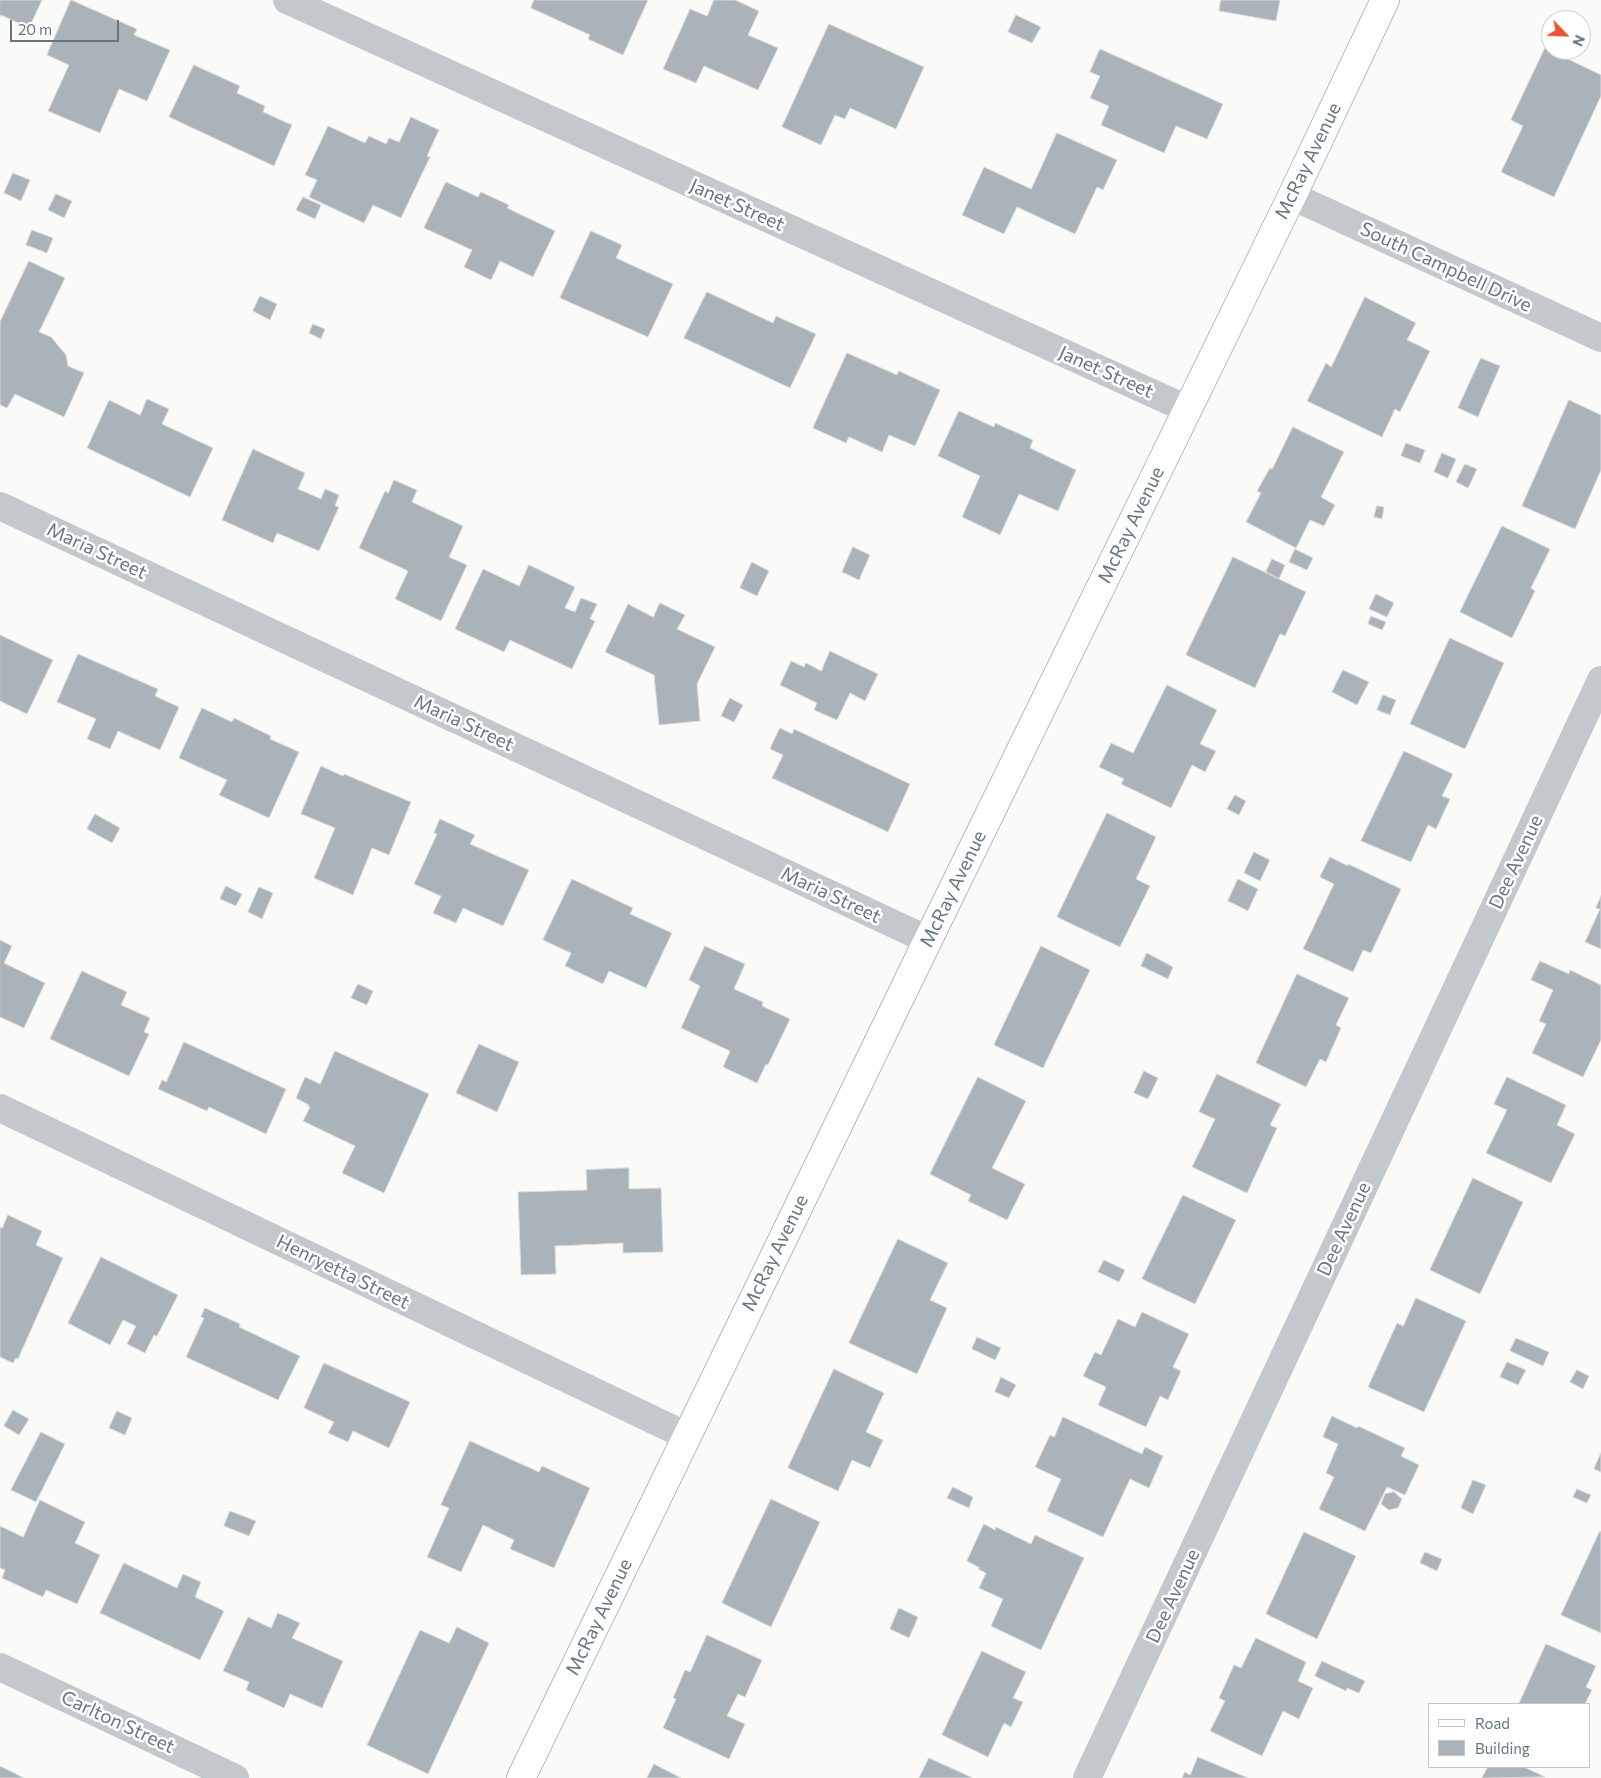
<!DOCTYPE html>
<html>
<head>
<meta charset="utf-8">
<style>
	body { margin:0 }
	#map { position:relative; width:1601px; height:1778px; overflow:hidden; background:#fafaf8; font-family:Commissioner,sans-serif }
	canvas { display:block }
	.legend { position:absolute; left:1428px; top:1703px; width:162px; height:65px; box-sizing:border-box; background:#fff; border:1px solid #c1c8cd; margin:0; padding:6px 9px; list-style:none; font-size:15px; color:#657683 }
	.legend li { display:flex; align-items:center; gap:10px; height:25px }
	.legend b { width:25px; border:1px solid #c1c8cd }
	.north { position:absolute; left:1541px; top:10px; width:50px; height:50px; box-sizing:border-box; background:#fff; border:1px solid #c1c8cd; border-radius:50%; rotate:114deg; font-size:14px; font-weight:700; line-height:20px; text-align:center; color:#657683 }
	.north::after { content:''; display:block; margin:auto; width:18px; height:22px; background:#e4572e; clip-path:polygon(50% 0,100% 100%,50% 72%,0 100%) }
	.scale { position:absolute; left:10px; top:20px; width:109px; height:22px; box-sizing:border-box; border:2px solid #657683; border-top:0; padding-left:6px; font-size:15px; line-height:18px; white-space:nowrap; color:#657683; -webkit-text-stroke:4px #fff; paint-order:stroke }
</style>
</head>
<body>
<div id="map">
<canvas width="1601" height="1778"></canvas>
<ul class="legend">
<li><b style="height:6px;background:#fff"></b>Road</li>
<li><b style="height:14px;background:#aab3b9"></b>Building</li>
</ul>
<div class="north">N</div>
<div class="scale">20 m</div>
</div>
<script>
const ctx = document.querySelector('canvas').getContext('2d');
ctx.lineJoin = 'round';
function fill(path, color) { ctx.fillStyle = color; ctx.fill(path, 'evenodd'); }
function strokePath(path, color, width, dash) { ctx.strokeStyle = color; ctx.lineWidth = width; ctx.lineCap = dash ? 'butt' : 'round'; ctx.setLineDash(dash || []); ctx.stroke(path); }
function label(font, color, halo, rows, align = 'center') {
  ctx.font = font + ' Commissioner,sans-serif'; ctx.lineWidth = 5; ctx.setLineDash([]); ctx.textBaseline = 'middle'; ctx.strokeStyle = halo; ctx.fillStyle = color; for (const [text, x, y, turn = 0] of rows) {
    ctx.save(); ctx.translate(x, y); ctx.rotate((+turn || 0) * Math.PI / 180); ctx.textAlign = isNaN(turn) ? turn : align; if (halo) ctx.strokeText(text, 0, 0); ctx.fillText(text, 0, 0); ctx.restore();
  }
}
const building = new Path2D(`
	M 0,0 L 42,0 L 29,28 L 1,15 L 0,17 Z
	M 71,0 L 137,29 L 134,35 L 170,50 L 147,101 L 119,89 L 100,133 L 48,111 L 69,65 L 47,55 Z
	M 534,0 L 648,0 L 623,55 L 588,39 L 590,35 L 531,8 Z
	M 714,0 L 735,0 L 759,11 L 748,35 L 778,48 L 758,90 L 704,66 L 696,83 L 663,69 L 690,9 L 707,16 Z
	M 1221,0 L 1280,0 L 1276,21 L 1219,11 Z
	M 1016,15 L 1041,27 L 1032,43 L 1008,32 Z
	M 829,24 L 924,67 L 896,129 L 850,108 L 845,119 L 835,115 L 821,145 L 782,127 Z
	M 1545,48 L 1601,75 L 1601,96 L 1554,197 L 1501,172 L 1523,126 L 1511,120 Z
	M 1100,49 L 1223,104 L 1207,139 L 1176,126 L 1164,153 L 1101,125 L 1109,106 L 1090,98 L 1100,76 L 1090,72 Z
	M 194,65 L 240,86 L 237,93 L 265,106 L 263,112 L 292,125 L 274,166 L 169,117 Z
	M 411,117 L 439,130 L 427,156 L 430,157 L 401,218 L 373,205 L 364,223 L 309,197 L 317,180 L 305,175 L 328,126 L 365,143 L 369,136 L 386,144 L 389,138 L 399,142 Z
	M 1057,133 L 1117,160 L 1103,190 L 1097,187 L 1075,234 L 1017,207 L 1004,234 L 962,215 L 984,167 L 1031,189 Z
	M 13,173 L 30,180 L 21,201 L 4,193 Z
	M 446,182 L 478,197 L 481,192 L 509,205 L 507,208 L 555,231 L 533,277 L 500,261 L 491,280 L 464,267 L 472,250 L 424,228 Z
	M 56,194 L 72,201 L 64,218 L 48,210 Z
	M 303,197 L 321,205 L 315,219 L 296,210 Z
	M 32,230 L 53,238 L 47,253 L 26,245 Z
	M 591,231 L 622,245 L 616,258 L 673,284 L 648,337 L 560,298 Z
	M 29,261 L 65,278 L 39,332 L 51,337 L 66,355 L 68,366 L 84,373 L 64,417 L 15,394 L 7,408 L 0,405 L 0,322 Z
	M 707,292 L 773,323 L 776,316 L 816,334 L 790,388 L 684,338 Z
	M 260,296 L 277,304 L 270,320 L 253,311 Z
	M 1365,297 L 1416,323 L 1407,340 L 1430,351 L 1400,412 L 1395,409 L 1382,437 L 1307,401 L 1326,363 L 1331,367 Z
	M 313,324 L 325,329 L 321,339 L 309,333 Z
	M 847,353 L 897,375 L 899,371 L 940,390 L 915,446 L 889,435 L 882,452 L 849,437 L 846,443 L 813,428 Z
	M 1481,358 L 1500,366 L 1478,417 L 1458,408 Z
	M 147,399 L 169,409 L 162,424 L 213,448 L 190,497 L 87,448 L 109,400 L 140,415 Z
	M 1569,400 L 1601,415 L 1601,470 L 1575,529 L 1522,506 Z
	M 959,411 L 994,427 L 995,423 L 1033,440 L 1030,448 L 1076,470 L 1058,511 L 1019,494 L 1000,535 L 962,517 L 980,476 L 938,456 Z
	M 1293,427 L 1344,452 L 1321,497 L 1335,505 L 1324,526 L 1310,520 L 1296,548 L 1246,522 L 1261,493 L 1257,491 L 1270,468 L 1272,469 Z
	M 1406,443 L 1425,450 L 1420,463 L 1401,456 Z
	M 253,449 L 305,473 L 298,489 L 321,499 L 325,489 L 339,495 L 335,506 L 339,507 L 319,551 L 277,533 L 273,543 L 222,520 Z
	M 1442,453 L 1456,459 L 1448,478 L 1434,472 Z
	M 1465,464 L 1477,469 L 1468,488 L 1456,482 Z
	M 394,480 L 417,490 L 412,502 L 463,526 L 449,557 L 467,565 L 441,621 L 395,599 L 408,571 L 359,548 L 385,491 L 388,493 Z
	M 1377,506 L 1384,507 L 1382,519 L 1374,517 Z
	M 1502,526 L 1550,549 L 1531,588 L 1535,591 L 1512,638 L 1460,612 Z
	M 853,547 L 870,555 L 859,580 L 842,572 Z
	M 1295,549 L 1313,558 L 1307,570 L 1289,562 Z
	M 1233,557 L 1306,592 L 1285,636 L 1280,634 L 1255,688 L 1186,655 Z
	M 1272,559 L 1285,565 L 1279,579 L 1266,572 Z
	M 752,562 L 769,571 L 757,596 L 740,588 Z
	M 529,565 L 575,587 L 565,608 L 575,612 L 581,598 L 597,604 L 590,619 L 595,621 L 572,669 L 510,640 L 504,652 L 455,629 L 483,569 L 519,586 Z
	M 1376,594 L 1394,603 L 1387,617 L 1369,609 Z
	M 660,603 L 685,615 L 677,629 L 715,647 L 697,684 L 700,721 L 659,725 L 654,675 L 605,652 L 628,604 L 653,617 Z
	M 1371,616 L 1386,622 L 1382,630 L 1368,624 Z
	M 0,635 L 53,660 L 27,714 L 0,701 Z
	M 1450,638 L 1504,663 L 1465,749 L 1410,724 Z
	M 830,651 L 878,674 L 865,701 L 850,693 L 837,720 L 814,710 L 817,703 L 780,685 L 791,661 L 804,667 L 806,663 L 821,671 Z
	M 78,654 L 158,689 L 155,696 L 179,707 L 160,750 L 118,731 L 110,749 L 87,739 L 96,719 L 57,702 Z
	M 1343,670 L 1369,682 L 1357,705 L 1332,692 Z
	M 1167,685 L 1217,710 L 1200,744 L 1216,751 L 1205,772 L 1192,765 L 1171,808 L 1121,784 L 1124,779 L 1099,767 L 1111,743 L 1133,753 Z
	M 1383,695 L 1396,700 L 1390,715 L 1377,710 Z
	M 730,698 L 743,705 L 734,722 L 721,716 Z
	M 202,708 L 232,722 L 234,718 L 271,736 L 270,739 L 299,752 L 269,818 L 219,795 L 227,780 L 179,758 Z
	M 780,728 L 792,734 L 794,729 L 910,784 L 888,832 L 772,778 L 783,755 L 770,749 Z
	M 1404,751 L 1453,774 L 1442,796 L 1450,799 L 1436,829 L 1428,825 L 1411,862 L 1361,841 Z
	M 321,766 L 343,776 L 344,774 L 411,802 L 389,855 L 372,848 L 353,895 L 314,878 L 335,828 L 301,814 Z
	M 1235,795 L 1246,801 L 1239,815 L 1227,809 Z
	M 1107,813 L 1156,837 L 1136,879 L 1150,886 L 1120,947 L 1057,917 Z
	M 95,814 L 120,828 L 112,843 L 87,829 Z
	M 440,819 L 475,835 L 470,844 L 529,870 L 503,926 L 463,908 L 456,923 L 433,913 L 441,896 L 414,884 L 437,834 L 434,833 Z
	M 1254,852 L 1270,860 L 1260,881 L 1244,873 Z
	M 1330,857 L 1348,866 L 1348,864 L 1401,889 L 1371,953 L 1363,950 L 1353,972 L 1303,949 L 1334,884 L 1320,877 Z
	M 572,879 L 633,908 L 630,914 L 672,933 L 646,988 L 609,971 L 603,984 L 565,966 L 571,953 L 543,940 Z
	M 1238,879 L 1258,889 L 1248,911 L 1228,901 Z
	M 226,886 L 242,894 L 236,906 L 220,899 Z
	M 259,887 L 273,893 L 262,919 L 248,912 Z
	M 1601,896 L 1601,949 L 1585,942 L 1600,909 L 1596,908 Z
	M 0,940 L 12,946 L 4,963 L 45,983 L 24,1028 L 0,1017 Z
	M 705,946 L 745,964 L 734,989 L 763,1002 L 762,1006 L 790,1019 L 768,1065 L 766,1064 L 757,1083 L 723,1067 L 730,1051 L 681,1028 L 700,986 L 689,980 Z
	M 1041,946 L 1090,970 L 1043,1068 L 994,1045 Z
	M 1147,953 L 1173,967 L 1168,979 L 1141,966 Z
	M 1540,961 L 1569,974 L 1570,970 L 1601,985 L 1601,1040 L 1583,1077 L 1532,1053 L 1546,1024 L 1539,1021 L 1553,990 L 1531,980 Z
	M 82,971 L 127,992 L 121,1005 L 150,1018 L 144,1032 L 149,1034 L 129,1076 L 50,1039 Z
	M 1297,974 L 1349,998 L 1336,1025 L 1341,1028 L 1326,1062 L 1320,1059 L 1306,1087 L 1256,1063 Z
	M 358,984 L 373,991 L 367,1005 L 351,998 Z
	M 184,1042 L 286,1089 L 266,1134 L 209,1107 L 207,1111 L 158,1089 L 162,1080 L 166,1082 Z
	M 479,1044 L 519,1062 L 497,1112 L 456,1093 Z
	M 335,1051 L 429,1094 L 384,1193 L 342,1173 L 355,1146 L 303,1121 L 310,1107 L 307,1106 L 309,1105 L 296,1098 L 305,1077 L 320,1084 Z
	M 1144,1071 L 1158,1078 L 1148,1099 L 1134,1093 Z
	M 1217,1074 L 1281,1104 L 1270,1125 L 1277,1128 L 1247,1193 L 1192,1167 L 1215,1119 L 1199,1112 Z
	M 978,1077 L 1026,1101 L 992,1168 L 1025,1184 L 1007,1220 L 968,1201 L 971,1195 L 930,1174 Z
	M 1507,1077 L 1566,1105 L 1557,1125 L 1575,1134 L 1551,1183 L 1486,1153 L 1507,1110 L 1494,1104 Z
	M 629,1168 L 629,1189 L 661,1188 L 663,1252 L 623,1253 L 623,1243 L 555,1246 L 556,1274 L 521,1275 L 518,1192 L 587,1190 L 586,1170 Z
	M 1473,1178 L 1523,1202 L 1480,1294 L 1430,1270 Z
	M 1183,1195 L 1236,1220 L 1195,1304 L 1142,1279 Z
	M 8,1215 L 42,1231 L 36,1245 L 63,1258 L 18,1359 L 16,1358 L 13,1363 L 0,1357 L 0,1227 L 2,1228 Z
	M 898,1239 L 948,1263 L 930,1300 L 947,1308 L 917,1374 L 849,1343 Z
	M 101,1257 L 178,1295 L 157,1336 L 154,1335 L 145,1353 L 127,1344 L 136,1326 L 123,1320 L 110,1345 L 68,1323 Z
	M 1104,1260 L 1125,1270 L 1119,1282 L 1098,1272 Z
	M 1416,1298 L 1466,1321 L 1424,1412 L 1368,1387 L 1397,1323 L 1403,1326 Z
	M 205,1308 L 240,1324 L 239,1327 L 300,1356 L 278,1400 L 186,1357 L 204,1318 L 201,1317 Z
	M 1142,1312 L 1189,1334 L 1173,1367 L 1181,1371 L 1168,1400 L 1160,1396 L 1146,1427 L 1098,1405 L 1106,1387 L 1083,1376 L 1095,1352 L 1101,1355 L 1118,1319 L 1135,1327 Z
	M 977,1337 L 1001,1348 L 995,1360 L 972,1349 Z
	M 1516,1338 L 1549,1352 L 1543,1366 L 1510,1351 Z
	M 1507,1362 L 1526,1370 L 1518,1385 L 1500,1377 Z
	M 324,1363 L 410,1402 L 389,1448 L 353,1431 L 348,1442 L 328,1433 L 334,1422 L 304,1408 Z
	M 834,1369 L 884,1393 L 866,1432 L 883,1440 L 870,1468 L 852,1460 L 838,1491 L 788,1468 Z
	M 1577,1370 L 1589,1376 L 1583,1389 L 1570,1382 Z
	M 1001,1377 L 1016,1385 L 1009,1398 L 995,1392 Z
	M 13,1410 L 29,1419 L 19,1435 L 4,1426 Z
	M 117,1411 L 132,1418 L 125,1435 L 109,1428 Z
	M 1332,1416 L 1357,1428 L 1358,1426 L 1405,1448 L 1401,1456 L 1419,1465 L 1405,1495 L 1387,1487 L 1365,1531 L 1319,1509 L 1334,1477 L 1326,1473 L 1338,1444 L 1323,1437 Z
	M 1063,1417 L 1142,1454 L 1145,1447 L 1163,1456 L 1149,1488 L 1130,1479 L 1103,1537 L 1047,1511 L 1061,1479 L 1035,1467 L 1050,1435 L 1054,1437 Z
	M 41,1432 L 65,1444 L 36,1502 L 11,1490 Z
	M 470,1441 L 539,1472 L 542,1466 L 590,1488 L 554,1568 L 510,1549 L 514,1540 L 483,1525 L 461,1572 L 427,1557 L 449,1508 L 441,1505 Z
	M 1601,1453 L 1601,1472 L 1594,1469 Z
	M 1473,1480 L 1486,1485 L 1473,1514 L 1461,1508 Z
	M 953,1487 L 973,1497 L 969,1508 L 947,1498 Z
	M 1577,1489 L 1591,1495 L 1587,1503 L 1573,1497 Z
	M 1394,1492 L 1402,1499 L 1398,1508 L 1389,1510 L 1381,1504 L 1385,1494 Z
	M 771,1499 L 820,1522 L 771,1627 L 722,1603 Z
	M 40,1500 L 85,1522 L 75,1543 L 100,1555 L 77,1604 L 46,1590 L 43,1597 L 2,1578 L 5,1570 L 0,1568 L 0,1526 L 23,1537 Z
	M 230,1511 L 256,1521 L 249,1536 L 224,1526 Z
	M 984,1524 L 995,1530 L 996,1527 L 1031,1544 L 1035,1535 L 1084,1558 L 1041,1650 L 991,1626 L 1003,1599 L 979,1588 L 986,1573 L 978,1569 L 980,1568 L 967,1561 Z
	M 1600,1531 L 1601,1532 L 1601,1633 L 1561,1615 Z
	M 1304,1532 L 1356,1556 L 1317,1639 L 1266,1614 Z
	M 1425,1552 L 1442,1559 L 1437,1571 L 1420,1563 Z
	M 124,1563 L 177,1588 L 183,1574 L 201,1582 L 195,1597 L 224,1611 L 200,1660 L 100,1613 Z
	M 899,1608 L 918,1617 L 909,1638 L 890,1629 Z
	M 278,1613 L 300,1623 L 292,1638 L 343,1661 L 322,1708 L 290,1694 L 284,1708 L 246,1690 L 249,1682 L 223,1671 L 248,1617 L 271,1628 Z
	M 457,1627 L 489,1643 L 428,1774 L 367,1745 L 420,1630 L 449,1643 Z
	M 707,1635 L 762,1660 L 745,1697 L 738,1694 L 727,1716 L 745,1724 L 729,1759 L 663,1728 L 676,1699 L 673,1698 L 685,1670 L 690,1672 Z
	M 1256,1638 L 1306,1662 L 1298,1681 L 1313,1688 L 1299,1719 L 1283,1711 L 1262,1756 L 1210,1731 L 1225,1701 L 1219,1698 L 1234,1665 L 1241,1668 Z
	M 1546,1644 L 1596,1666 L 1586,1687 L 1592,1690 L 1585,1704 L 1519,1704 Z
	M 982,1651 L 1026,1672 L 1013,1698 L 1023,1702 L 1011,1727 L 1004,1723 L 988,1757 L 942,1735 Z
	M 1322,1661 L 1365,1681 L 1359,1693 L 1347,1688 L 1346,1691 L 1315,1676 Z
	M 1198,1757 L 1248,1778 L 1182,1778 L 1185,1772 L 1190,1775 Z
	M 929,1758 L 973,1778 L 919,1778 Z
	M 654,1764 L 681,1778 L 647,1778 Z
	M 0,1766 L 24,1778 L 0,1778 Z
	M 1488,1767 L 1524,1767 L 1545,1777 L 1482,1778 Z`);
fill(building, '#aab3b9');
strokePath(building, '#dcdcda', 1);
const secondary = new Path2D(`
	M 521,1778 L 928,940 L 1292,196 L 1385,0`);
strokePath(secondary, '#b3babf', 30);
strokePath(new Path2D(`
	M 287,0 L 1187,409
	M 1292,196 L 1601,338
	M 0,506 L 928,940
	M 0,1108 L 687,1436
	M 0,1667 L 235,1778
	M 1087,1778 L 1601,680`), '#c3c8cc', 28);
strokePath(secondary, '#fff', 28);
label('19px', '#657683', '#fff', [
	["McRay Avenue",1308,161,-64],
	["Janet Street",737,205,24],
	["South Campbell Drive",1446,267,25],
	["Janet Street",1106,372,24],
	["McRay Avenue",1131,525,-64],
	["Maria Street",97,551,25],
	["Maria Street",464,723,25],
	["Dee Avenue",1516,862,-65],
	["McRay Avenue",953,889,-64],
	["Maria Street",831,895,25],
	["Dee Avenue",1344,1229,-65],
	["McRay Avenue",775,1253,-64],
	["Henryetta Street",343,1272,26],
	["Dee Avenue",1173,1596,-65],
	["McRay Avenue",599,1617,-64],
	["Carlton Street",118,1722,25]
]);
</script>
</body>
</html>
